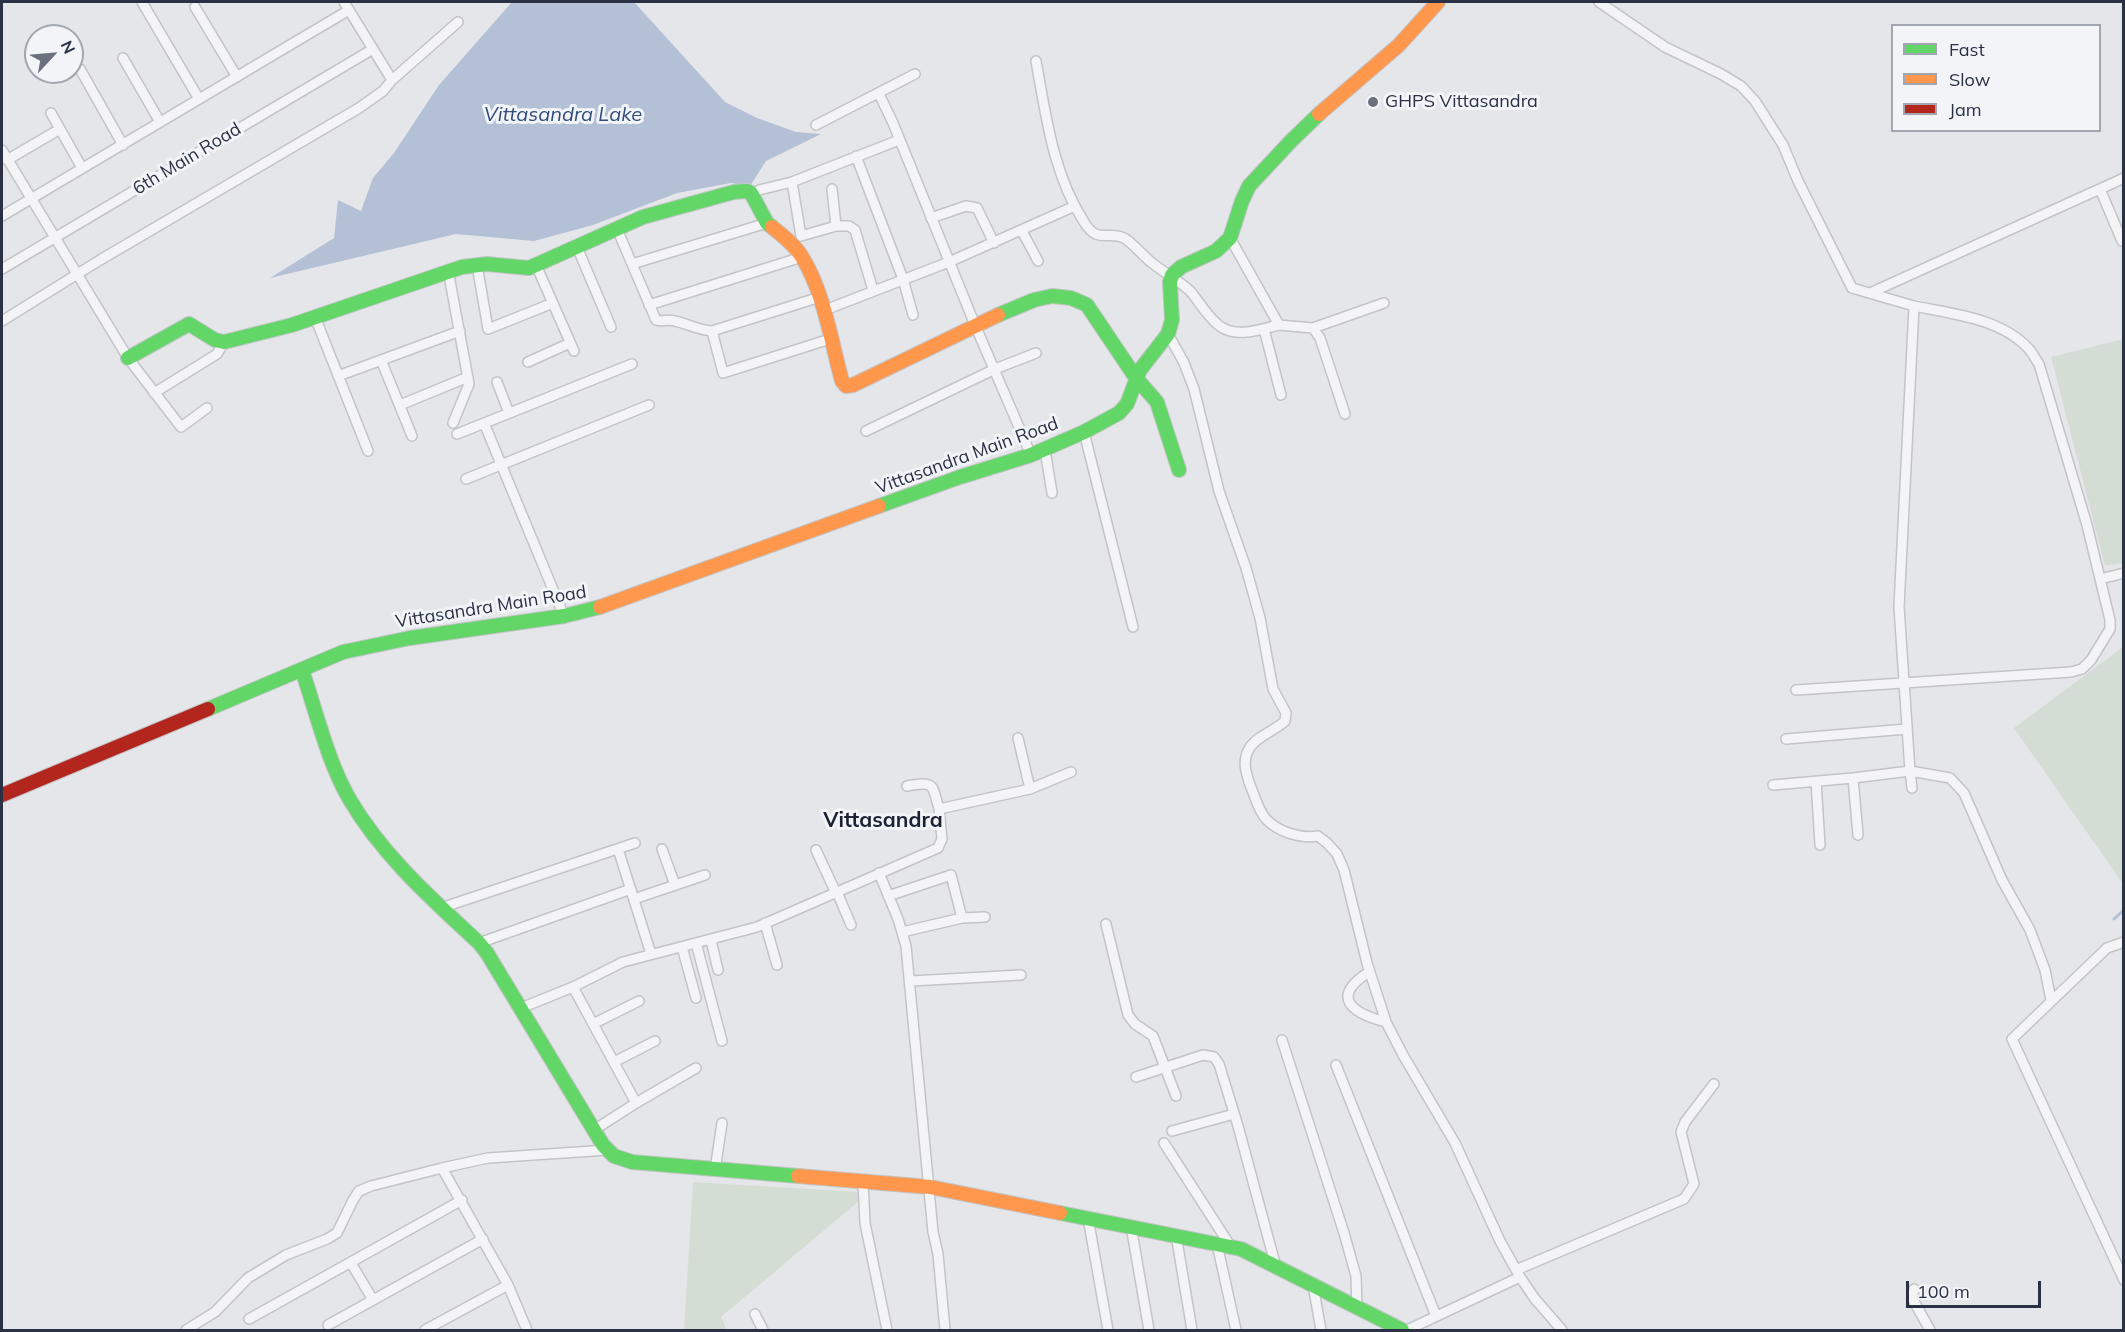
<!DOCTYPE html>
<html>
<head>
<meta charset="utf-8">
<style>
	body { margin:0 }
	#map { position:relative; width:2125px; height:1332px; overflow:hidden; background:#e5e6e9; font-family:Mulish,sans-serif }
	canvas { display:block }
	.frame { position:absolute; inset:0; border:3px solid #2a3144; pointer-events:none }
	.legend { position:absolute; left:1891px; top:24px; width:210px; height:108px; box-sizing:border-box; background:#f2f4f8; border:2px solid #a2a6b0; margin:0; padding:8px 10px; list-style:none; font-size:18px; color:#2a3144 }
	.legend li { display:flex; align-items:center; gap:12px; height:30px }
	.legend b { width:30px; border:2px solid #a2a6b0 }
	.north { position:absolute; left:24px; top:24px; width:60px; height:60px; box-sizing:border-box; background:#f2f4f8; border:2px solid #a2a6b0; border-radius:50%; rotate:64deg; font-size:16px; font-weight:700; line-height:24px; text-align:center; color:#2a3144 }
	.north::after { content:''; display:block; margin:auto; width:21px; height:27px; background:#6b707e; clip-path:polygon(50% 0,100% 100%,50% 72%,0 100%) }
	.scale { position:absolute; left:1906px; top:1281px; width:135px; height:27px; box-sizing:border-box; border:3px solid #2a3144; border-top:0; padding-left:8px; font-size:18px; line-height:21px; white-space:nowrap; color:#2a3144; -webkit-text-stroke:4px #f2f4f8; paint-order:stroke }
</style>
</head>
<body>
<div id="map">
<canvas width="2125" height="1332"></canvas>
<div class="frame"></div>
<ul class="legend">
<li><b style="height:8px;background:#63d668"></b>Fast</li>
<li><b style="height:8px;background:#ff974d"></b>Slow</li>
<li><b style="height:8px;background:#b3261e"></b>Jam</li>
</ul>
<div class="north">N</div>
<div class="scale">100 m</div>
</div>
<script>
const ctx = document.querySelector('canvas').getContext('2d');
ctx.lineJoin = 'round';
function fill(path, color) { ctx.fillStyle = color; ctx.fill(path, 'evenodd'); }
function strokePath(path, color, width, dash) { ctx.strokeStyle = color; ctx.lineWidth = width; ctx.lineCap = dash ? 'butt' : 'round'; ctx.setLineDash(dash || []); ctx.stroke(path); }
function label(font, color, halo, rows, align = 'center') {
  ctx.font = font + ' Mulish,sans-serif'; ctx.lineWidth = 6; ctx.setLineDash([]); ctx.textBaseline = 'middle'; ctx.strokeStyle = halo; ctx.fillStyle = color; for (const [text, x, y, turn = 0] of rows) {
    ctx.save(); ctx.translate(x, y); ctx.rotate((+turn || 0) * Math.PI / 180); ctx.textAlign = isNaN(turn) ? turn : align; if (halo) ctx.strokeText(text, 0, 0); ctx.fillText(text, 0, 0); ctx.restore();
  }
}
fill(new Path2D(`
	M 2123,339 L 2123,563 L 2105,566 L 2051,357 Z
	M 2123,647 L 2123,884 L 2014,728 Z
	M 693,1182 L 858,1192 L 859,1201 L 721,1317 L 727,1330 L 684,1330 Z`), '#d4ddd4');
fill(new Path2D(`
	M 512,2 L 634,2 L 725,102 L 757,118 L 796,132 L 821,134 L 766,161 L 750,186 L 731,183 L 677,193 L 593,225 L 534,241 L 456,234 L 270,278 L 334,238 L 338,200 L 361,211 L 373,178 L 394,153 L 439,85 Z`), '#b3c0d5');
strokePath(new Path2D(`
	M 2114,919 L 2124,910`), '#b3c0d5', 3);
const street = new Path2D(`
	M 142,2 L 199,99
	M 1599,2 L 1665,47 L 1721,74 L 1741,86 L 1755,101 L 1783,145 L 1798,181 L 1852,288 L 1914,306 L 1899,607 L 1910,771 L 1950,778 L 1964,793 L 2002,880 L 2030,930 L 2045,970 L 2051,1000
	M 195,7 L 237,77
	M 123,58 L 160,122
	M 1036,61 C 1046,116 1053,174 1084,222 C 1098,245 1108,230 1124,238 C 1133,243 1142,255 1151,262 C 1164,273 1179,280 1191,292 C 1200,303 1209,319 1221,327 C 1238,338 1261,329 1279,325
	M 80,69 L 123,145
	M 392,80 L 458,22
	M 879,94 L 893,123 L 975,325 L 1031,455
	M 51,113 L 82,168
	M 816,125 L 915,74
	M 2,150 L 128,358 L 181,427 L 207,408
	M 856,156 L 903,279 L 913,315
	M 7,160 L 60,129
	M 792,182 L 801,236 L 836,226 L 849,226 L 855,230 L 873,290
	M 832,189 L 836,226
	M 2100,189 L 2122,241
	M 759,190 L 792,182 L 899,140
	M 2,216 L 349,10
	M 931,218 L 966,206 L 977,208 L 994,243
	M 617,229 L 656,320 C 662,322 668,319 675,321 C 688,324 698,330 712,331 L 820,297
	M 1022,231 L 1038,261
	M 1230,238 L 1279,325 L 1313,328 L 1320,338 L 1345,414
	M 577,247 L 611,327
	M 632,264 L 767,223
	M 477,265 L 488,329 L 553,303
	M 536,265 L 574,351
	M 2,269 L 373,49
	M 448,270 L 469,384 L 453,423
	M 1870,293 L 2124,178
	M 649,305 L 802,257
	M 825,310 L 949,262 L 1075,206
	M 315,317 L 368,451
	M 2,321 L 100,260 L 359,108 L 383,91 L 392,80 L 344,2
	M 1313,328 L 1384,303
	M 1264,329 L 1281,395
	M 712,331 L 723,373 L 830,339
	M 1168,334 L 1184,363 L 1194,389 L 1219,491 L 1246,568 L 1260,618 L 1273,689 L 1286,713 L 1285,721 C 1275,731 1256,736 1249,749 C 1242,761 1246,773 1250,785 C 1255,796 1258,810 1266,819 C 1278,832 1301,839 1318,836 L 1327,843 L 1337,854 L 1344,870 L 1367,963 L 1386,1022 L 1403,1055 L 1455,1143 L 1500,1241 L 1520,1277 L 1535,1299 L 1562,1330
	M 381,360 L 412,436
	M 528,362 L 570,343
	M 338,376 L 460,331
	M 497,382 L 509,413
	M 154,393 L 217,354 L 224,342
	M 400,405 L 468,377
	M 484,423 L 564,616
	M 866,431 L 995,369 L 1036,353
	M 1084,432 L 1133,627
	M 457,434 L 632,364
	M 1045,450 L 1052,493
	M 466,479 L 649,405
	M 2100,579 L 2124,573
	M 1796,690 L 2071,672 L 2082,669 L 2091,660 L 2110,629 L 2110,620 L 2087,525 L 2039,364 C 2035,359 2033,353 2028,348 C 2000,318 1952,314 1914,306
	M 1018,738 L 1030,789
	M 1786,739 L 1907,729
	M 1853,778 L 1858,835
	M 1816,781 L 1820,845
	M 1773,785 L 1853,778 L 1910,771 L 1912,788
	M 907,786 C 935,781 932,784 939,809
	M 618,849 L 651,954
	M 662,849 L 675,885
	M 816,850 L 836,893
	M 879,873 L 898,919 L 906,946 L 933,1232 L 938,1254 L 945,1330
	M 837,892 L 851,925
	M 888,896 L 951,875 L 962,918
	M 634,899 L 705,875
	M 441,908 L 635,843
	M 765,923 L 777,965
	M 1106,924 L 1128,1015 L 1135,1024 L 1153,1036 L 1176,1096
	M 902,932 L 962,918 L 985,917
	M 711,940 L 718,970
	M 2124,942 L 2107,948 L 2012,1039 L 2124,1280
	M 479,943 L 631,889
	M 696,943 L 722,1041
	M 682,947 L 696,998
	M 1369,972 C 1330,997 1351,1013 1386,1022
	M 911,981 L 1021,975
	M 573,987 L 636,1103
	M 521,1008 L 573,987 L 623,962 L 757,927 L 938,848 L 942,839 L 939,809 L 1030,789 L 1071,772
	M 593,1024 L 639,1001
	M 1282,1040 L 1344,1233 L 1356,1276 L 1357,1308
	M 614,1062 L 655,1041
	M 1336,1065 L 1436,1316
	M 1136,1077 L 1203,1055 L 1214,1057 L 1219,1064 L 1238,1126 L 1276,1267
	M 594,1130 L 636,1103 L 696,1068
	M 1172,1131 L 1234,1114
	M 1164,1143 L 1231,1247
	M 442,1168 L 508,1285 L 527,1330
	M 715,1170 L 722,1123
	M 863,1182 L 865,1223 L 887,1330
	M 1088,1218 L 1108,1330
	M 1131,1226 L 1149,1330
	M 1176,1235 L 1192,1330
	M 1217,1244 L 1236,1330
	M 351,1263 L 373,1300
	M 1516,1270 L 1684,1199 L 1694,1184 L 1681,1132 L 1685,1122 L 1714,1084
	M 1313,1285 L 1321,1330
	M 1914,1289 L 1912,1298 L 1930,1330
	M 755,1314 L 763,1330
	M 249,1319 L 462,1200
	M 328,1325 L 483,1239
	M 186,1330 L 215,1312 L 248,1278 L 286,1255 L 327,1239 L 337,1233 L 353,1200 L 359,1191 L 371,1186 L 442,1168 L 488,1158 L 608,1150
	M 425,1330 L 508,1285
	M 1407,1330 L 1520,1277`);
const fast = new Path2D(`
	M 998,315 L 1034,300 L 1052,296 L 1071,298 L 1087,305 L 1136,378 L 1157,402 L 1179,470
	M 128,358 L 189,324 L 215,340 L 224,342 L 292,325 L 462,267 L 487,264 L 529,268 L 643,217 L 734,192 L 747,191 L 751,193 L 767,223 L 772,227
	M 879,506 L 960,477 L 1031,455 L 1084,432 L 1119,413 L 1127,404 L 1140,370 L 1168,334 L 1172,320 L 1170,282 L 1172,275 L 1181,267 L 1216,251 L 1230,238 L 1242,201 L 1249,186 L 1291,141 L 1319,114
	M 302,670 C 316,711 328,763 350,800 C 383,856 432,899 479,943 L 487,953 L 603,1145 L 614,1156 L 632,1162 L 798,1176
	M 208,709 L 343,652 L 410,638 L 564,616 L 600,607
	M 1060,1213 L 1241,1249 L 1402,1330`);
const slow = new Path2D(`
	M 1319,114 L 1399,45 L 1438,2
	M 772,227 C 783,236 795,245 802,257 C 824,292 831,341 842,381 L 846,386 L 853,385 L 998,315
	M 600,607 L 879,506
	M 798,1176 L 930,1187 L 1060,1213`);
const jam = new Path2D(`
	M 2,795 L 208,709`);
strokePath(street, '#c3c4c7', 12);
strokePath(fast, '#c3c4c7', 16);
strokePath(slow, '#c3c4c7', 16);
strokePath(jam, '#c3c4c7', 16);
strokePath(street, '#f4f4f6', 9);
strokePath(fast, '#63d668', 14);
strokePath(slow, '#ff974d', 14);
strokePath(jam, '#b3261e', 14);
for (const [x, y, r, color] of [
	[1373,102,6,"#6b707e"]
]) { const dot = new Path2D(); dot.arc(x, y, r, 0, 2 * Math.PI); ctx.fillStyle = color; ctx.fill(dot); strokePath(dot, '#f2f4f8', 2); }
label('18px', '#2a3144', '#f2f4f8', [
	["GHPS Vittasandra",1385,102]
], 'left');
label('18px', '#2a3144', '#f2f4f8', [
	["6th Main Road",187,159,-31],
	["Vittasandra Main Road",967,456,-20],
	["Vittasandra Main Road",491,607,-9]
]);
label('italic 20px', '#324c7a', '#f2f4f8', [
	["Vittasandra Lake",563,115]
]);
label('bold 21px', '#1c2235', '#f2f4f8', [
	["Vittasandra",883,821]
]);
</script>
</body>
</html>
